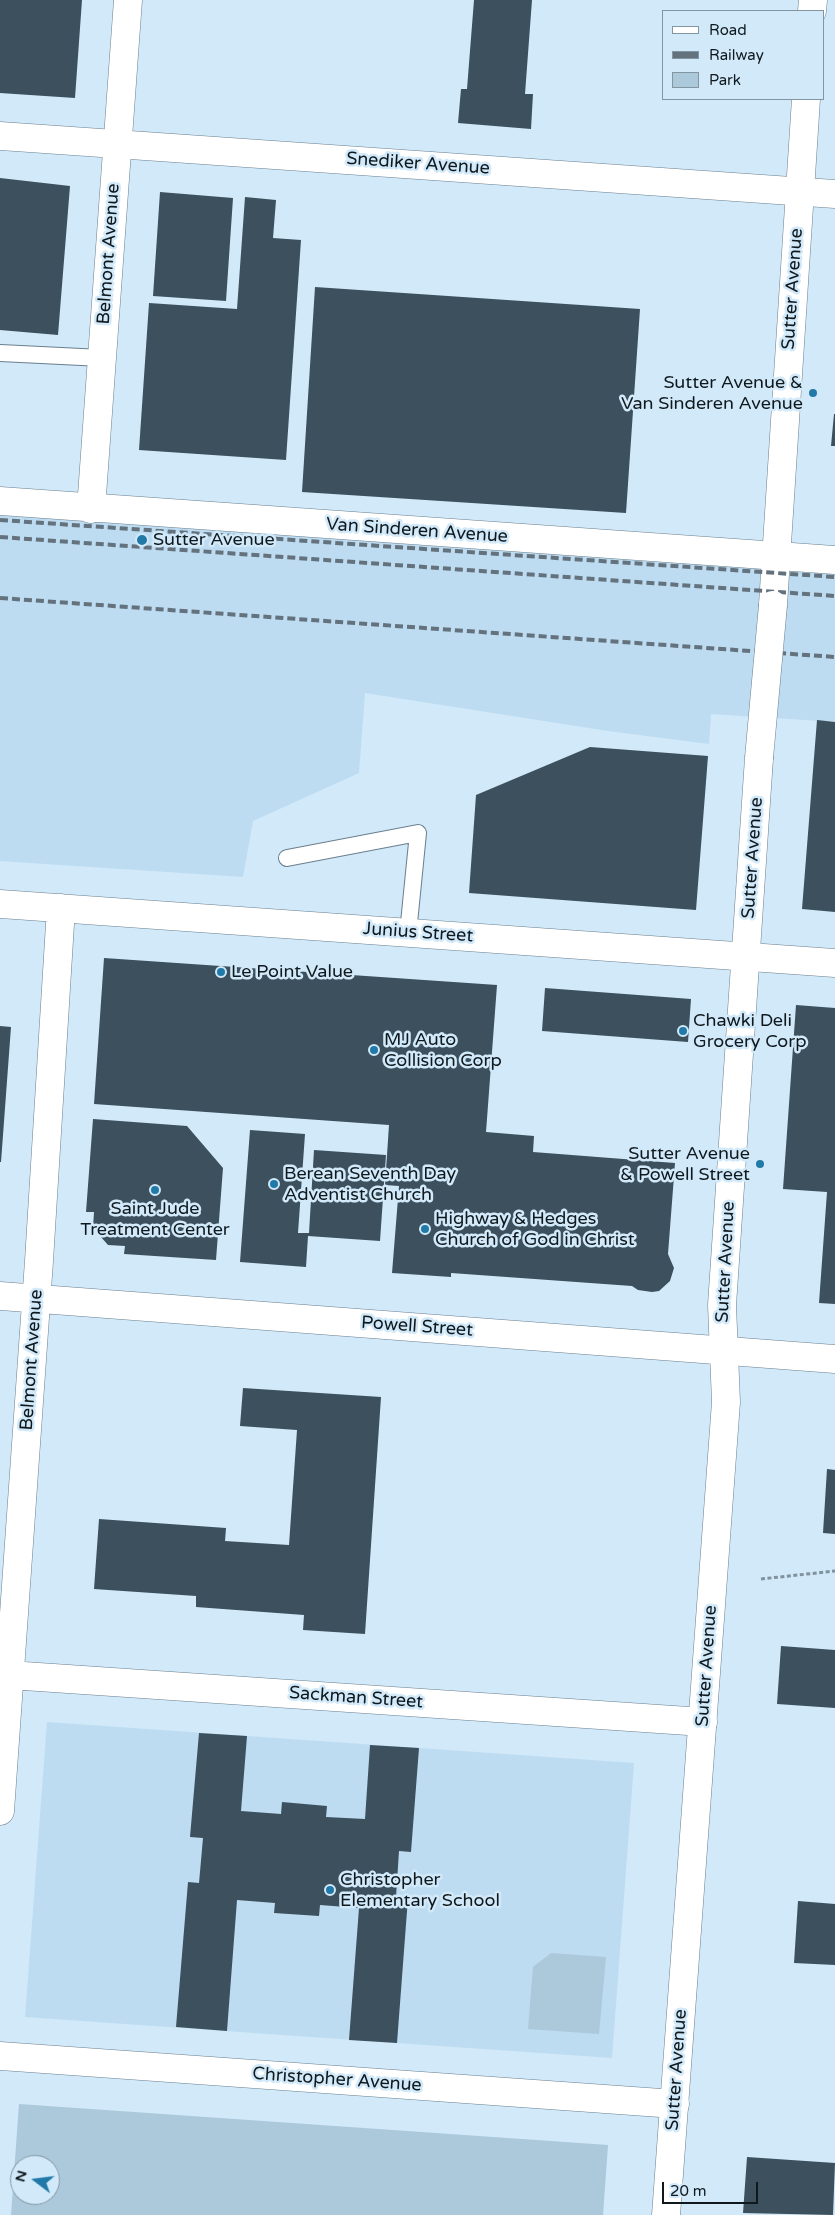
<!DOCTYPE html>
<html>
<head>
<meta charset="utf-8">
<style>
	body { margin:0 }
	#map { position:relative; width:835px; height:2215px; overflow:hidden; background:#d1e9f9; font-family:"Varela Round",sans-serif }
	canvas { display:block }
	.legend { position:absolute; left:662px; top:10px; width:162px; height:90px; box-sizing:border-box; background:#d1e9f9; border:1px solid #8395a1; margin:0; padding:6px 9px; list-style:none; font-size:15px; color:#0f181d }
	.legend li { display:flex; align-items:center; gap:10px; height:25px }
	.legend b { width:25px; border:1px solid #8395a1 }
	.north { position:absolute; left:10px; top:2155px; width:50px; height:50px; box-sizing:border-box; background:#d1e9f9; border:1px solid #8395a1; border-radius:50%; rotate:285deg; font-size:14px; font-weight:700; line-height:20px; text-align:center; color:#0f181d }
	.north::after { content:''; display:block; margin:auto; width:18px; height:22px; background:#2179a8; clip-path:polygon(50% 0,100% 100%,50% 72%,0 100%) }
	.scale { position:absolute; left:662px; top:2182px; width:96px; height:22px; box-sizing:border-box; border:2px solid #0f181d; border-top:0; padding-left:6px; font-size:15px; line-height:18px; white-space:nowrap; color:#0f181d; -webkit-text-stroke:4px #d1e9f9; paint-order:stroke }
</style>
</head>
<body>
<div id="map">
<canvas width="835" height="2215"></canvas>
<ul class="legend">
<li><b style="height:6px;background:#fff"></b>Road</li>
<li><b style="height:6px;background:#63727c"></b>Railway</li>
<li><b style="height:14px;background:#acc8db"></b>Park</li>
</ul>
<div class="north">N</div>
<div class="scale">20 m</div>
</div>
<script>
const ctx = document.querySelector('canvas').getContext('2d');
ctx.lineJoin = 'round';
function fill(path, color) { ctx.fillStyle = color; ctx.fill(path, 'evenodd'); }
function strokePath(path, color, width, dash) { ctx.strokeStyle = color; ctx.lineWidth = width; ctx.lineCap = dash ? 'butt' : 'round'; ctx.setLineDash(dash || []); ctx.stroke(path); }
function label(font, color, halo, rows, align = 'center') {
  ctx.font = font + ' "Varela Round",sans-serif'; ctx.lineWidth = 5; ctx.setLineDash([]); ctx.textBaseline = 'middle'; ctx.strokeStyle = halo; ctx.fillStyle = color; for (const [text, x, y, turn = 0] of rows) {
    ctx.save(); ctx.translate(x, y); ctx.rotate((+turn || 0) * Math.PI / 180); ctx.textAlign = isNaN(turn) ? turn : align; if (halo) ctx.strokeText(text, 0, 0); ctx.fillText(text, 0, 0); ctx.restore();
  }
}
fill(new Path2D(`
	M 0,511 L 835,571 L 835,722 L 711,714 L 709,744 L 608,731 L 365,693 L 359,773 L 253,821 L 243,877 L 0,861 Z
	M 47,1722 L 634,1763 L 612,2058 L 25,2017 Z`), '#bddcf1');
fill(new Path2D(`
	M 551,1953 L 606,1957 L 599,2034 L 528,2029 L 533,1967 Z
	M 19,2104 L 608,2145 L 603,2215 L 11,2215 ZM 20,2165 L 50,2165 L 50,2195 L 20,2195 Z`), '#acc8db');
fill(new Path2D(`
	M 0,0 L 82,0 L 75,98 L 0,93 Z
	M 474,0 L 532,0 L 525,94 L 533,94 L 531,129 L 458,123 L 461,89 L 467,89 Z
	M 0,178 L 70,186 L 58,335 L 0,330 Z
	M 160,192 L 233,198 L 226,301 L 153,296 Z
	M 245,197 L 276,200 L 273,238 L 301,240 L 286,460 L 139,450 L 149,303 L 237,309 Z
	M 315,287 L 640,309 L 626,513 L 302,492 Z
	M 834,414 L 835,414 L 835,446 L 831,446 Z
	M 817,720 L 835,722 L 835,912 L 802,909 Z
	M 590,747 L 708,756 L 696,910 L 469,893 L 476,795 Z
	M 104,958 L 497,985 L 486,1132 L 534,1136 L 533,1152 L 675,1163 L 668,1254 L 674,1268 L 670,1281 L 659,1291 L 652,1292 L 638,1290 L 632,1286 L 451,1273 L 451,1277 L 392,1273 L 399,1186 L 385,1185 L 389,1125 L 94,1104 Z
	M 545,988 L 691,999 L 688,1042 L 542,1031 Z
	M 796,1005 L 835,1008 L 835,1304 L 819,1303 L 827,1192 L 783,1189 Z
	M 0,1026 L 11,1027 L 1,1162 L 0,1162 Z
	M 93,1119 L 187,1126 L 223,1168 L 216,1260 L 124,1254 L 125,1246 L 108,1245 L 93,1228 L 94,1212 L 86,1212 Z
	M 250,1130 L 305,1134 L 298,1233 L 309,1233 L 314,1150 L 386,1155 L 380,1241 L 308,1236 L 306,1267 L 240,1262 Z
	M 243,1388 L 381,1397 L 365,1634 L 303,1630 L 304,1615 L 196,1607 L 196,1596 L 94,1589 L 99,1519 L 226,1528 L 225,1541 L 289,1545 L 297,1430 L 240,1426 Z
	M 827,1469 L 835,1470 L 835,1534 L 823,1533 Z
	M 781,1646 L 835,1650 L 835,1708 L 777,1704 Z
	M 199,1733 L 247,1736 L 241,1811 L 281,1814 L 282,1802 L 327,1806 L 326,1817 L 365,1819 L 370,1745 L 419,1748 L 411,1852 L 399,1851 L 396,1897 L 408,1898 L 397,2043 L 349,2040 L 359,1908 L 320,1905 L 319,1916 L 274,1913 L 275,1903 L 237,1900 L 227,2031 L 176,2027 L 188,1882 L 199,1883 L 203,1838 L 190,1837 Z
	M 798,1901 L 835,1904 L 835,1965 L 794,1963 Z
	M 747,2157 L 835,2163 L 833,2215 L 743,2213 Z`), '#3c505d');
const lane = new Path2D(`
	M 0,353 L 102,358
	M 287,858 L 418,833 L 408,933`);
const street = new Path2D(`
	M 0,136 L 835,194
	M 0,501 L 835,560
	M 91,509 L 128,0
	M 0,904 L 835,963
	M 0,1296 L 835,1359
	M 9,1675 L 703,1722
	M 0,1811 L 39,1261 L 61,908
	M 0,2056 L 675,2104`);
const secondary = new Path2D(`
	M 812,11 L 813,0
	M 773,605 L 806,99
	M 666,2215 L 726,1402 L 722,1305 L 759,758`);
strokePath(lane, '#6a7f8e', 18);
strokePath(street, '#6a7f8e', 29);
strokePath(secondary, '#6a7f8e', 29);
strokePath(new Path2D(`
	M 761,1579 L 835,1571`), '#80929e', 3, [4, 2.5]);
strokePath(lane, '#fff', 16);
strokePath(street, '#fff', 28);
strokePath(secondary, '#fff', 28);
strokePath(new Path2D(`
	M 0,520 L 835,577
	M 0,537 L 835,596
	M 0,598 L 835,657`), '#63727c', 4, [8, 4]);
const secondaryBridge = new Path2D(`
	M 759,758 L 773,605`);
strokePath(secondaryBridge, '#6a7f8e', 29, []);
strokePath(secondaryBridge, '#fff', 28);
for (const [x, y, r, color] of [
	[813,393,5,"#2179a8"],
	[142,540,6,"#2179a8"],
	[221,972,5,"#2179a8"],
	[683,1031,5,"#2179a8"],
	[374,1050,5,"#2179a8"],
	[760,1164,5,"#2179a8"],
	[274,1184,5,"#2179a8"],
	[155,1190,5,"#2179a8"],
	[425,1229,5,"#2179a8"],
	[330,1890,5,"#2179a8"]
]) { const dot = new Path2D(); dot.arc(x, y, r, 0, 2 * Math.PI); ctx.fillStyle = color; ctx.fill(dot); strokePath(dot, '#d1e9f9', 2); }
label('18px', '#0f181d', '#d1e9f9', [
	["Snediker Avenue",418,164,4],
	["Belmont Avenue",109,254,-86],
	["Sutter Avenue",793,289,-86],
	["Van Sinderen Avenue",417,531,4],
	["Sutter Avenue",753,858,-86],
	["Junius Street",418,933,4],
	["Sutter Avenue",726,1262,-87],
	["Powell Street",417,1327,4],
	["Belmont Avenue",32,1360,-86],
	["Sutter Avenue",707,1666,-86],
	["Sackman Street",356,1698,4],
	["Sutter Avenue",677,2070,-86],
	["Christopher Avenue",337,2080,4]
]);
label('18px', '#0f181d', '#d1e9f9', [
	["Sutter Avenue &",803,383,"right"],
	["Van Sinderen Avenue",803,404,"right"],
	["Sutter Avenue",153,540],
	["Le Point Value",231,972],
	["Chawki Deli",693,1021],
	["Grocery Corp",693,1042],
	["MJ Auto",384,1040],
	["Collision Corp",384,1061],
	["Sutter Avenue",750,1154,"right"],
	["& Powell Street",750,1175,"right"],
	["Berean Seventh Day",284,1174],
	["Adventist Church",284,1195],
	["Saint Jude",155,1209,"center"],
	["Treatment Center",155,1230,"center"],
	["Highway & Hedges",435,1219],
	["Church of God in Christ",435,1240],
	["Christopher",340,1880],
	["Elementary School",340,1901]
], 'left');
</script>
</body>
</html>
